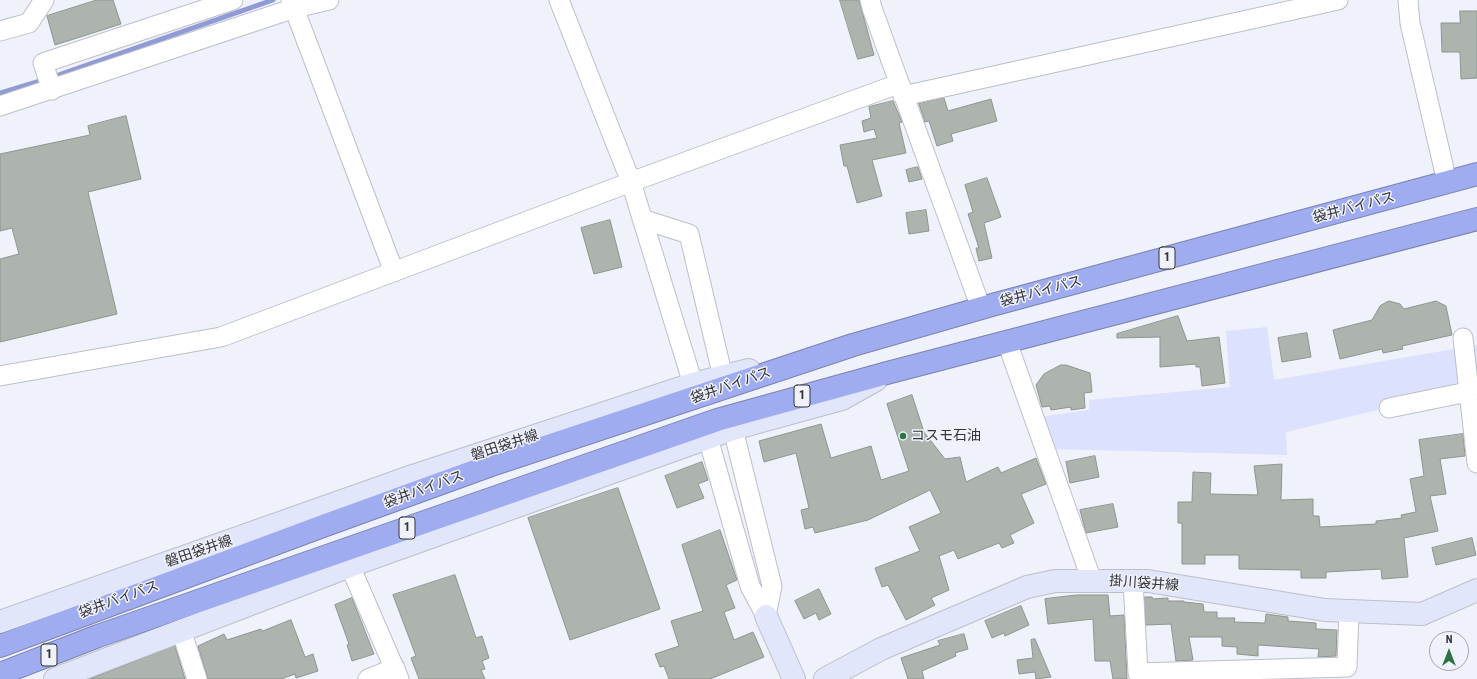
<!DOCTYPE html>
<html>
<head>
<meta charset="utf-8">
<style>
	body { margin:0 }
	#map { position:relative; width:1477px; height:679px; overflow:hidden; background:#eff1fb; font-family:"Roboto Condensed",sans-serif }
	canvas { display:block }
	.north { position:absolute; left:1429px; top:631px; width:40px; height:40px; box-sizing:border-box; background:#eff1fb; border:1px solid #a4a5ad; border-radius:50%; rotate:0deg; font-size:11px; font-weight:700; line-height:16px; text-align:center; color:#333438 }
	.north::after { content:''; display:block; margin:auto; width:14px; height:18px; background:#2b7340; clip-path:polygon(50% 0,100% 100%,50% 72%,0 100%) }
</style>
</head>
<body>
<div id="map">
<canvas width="1477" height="679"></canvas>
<div class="north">N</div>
</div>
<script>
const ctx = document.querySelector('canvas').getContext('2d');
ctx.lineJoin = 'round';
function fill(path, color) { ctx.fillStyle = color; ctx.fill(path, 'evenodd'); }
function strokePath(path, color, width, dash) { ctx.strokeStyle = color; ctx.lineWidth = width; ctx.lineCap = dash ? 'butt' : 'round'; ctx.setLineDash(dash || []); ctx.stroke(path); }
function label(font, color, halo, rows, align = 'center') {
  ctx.font = font + ' "Roboto Condensed","Noto Sans JP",sans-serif'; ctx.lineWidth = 3; ctx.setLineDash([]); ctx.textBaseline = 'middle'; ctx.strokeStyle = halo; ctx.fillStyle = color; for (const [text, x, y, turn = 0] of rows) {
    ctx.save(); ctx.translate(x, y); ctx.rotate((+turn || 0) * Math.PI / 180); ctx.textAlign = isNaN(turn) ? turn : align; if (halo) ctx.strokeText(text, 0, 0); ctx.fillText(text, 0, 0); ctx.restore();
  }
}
fill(new Path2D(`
	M 1267,327 L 1274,380 L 1477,345 L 1477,386 L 1286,432 L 1287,455 L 1051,449 L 1038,417 L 1089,410 L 1089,400 L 1230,387 L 1226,331 Z`), '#dce1fd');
strokePath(new Path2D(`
	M 0,93 L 47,79 L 273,0`), '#909ad4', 5);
const building = new Path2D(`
	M 97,0 L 113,0 L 121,24 L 55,45 L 47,16 Z
	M 840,0 L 859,0 L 874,55 L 858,59 Z
	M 1460,11 L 1477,11 L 1477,78 L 1461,79 L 1460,52 L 1442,52 L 1441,23 L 1460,23 Z
	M 944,98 L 948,111 L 991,99 L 997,121 L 951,134 L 953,141 L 937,146 L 929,121 L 925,122 L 919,104 Z
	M 893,101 L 902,122 L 899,123 L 906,153 L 872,160 L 882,196 L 857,203 L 847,166 L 844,166 L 840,145 L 877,138 L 874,129 L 864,132 L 862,121 L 871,118 L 869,107 Z
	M 126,116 L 141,179 L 88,192 L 117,314 L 0,342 L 0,259 L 19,254 L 12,228 L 0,231 L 0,154 L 90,135 L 88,126 Z
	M 918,167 L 922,179 L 909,182 L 906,170 Z
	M 987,178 L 1001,217 L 984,223 L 992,258 L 979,261 L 976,248 L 979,248 L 968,214 L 973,212 L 965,185 Z
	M 926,210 L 929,231 L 909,234 L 906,213 Z
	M 610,220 L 622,267 L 594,274 L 581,228 Z
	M 1389,301 L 1400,304 L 1404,309 L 1436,301 L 1446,306 L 1452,335 L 1402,346 L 1403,349 L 1383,353 L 1382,349 L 1340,359 L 1333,330 L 1372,320 L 1380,306 Z
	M 1178,316 L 1187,341 L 1219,337 L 1225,383 L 1202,386 L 1200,367 L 1196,367 L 1196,364 L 1160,367 L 1160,337 L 1117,338 L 1117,334 Z
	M 1307,333 L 1311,357 L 1282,362 L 1278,338 Z
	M 1061,365 L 1066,365 L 1090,373 L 1092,392 L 1084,393 L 1085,408 L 1071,410 L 1071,407 L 1051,410 L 1050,406 L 1042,407 L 1036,385 L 1044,374 Z
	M 912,395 L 924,432 L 945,459 L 960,457 L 966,482 L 998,467 L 1001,473 L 1036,458 L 1046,484 L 1021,494 L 1034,523 L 1010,535 L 1014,543 L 1002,548 L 999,543 L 958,559 L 954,550 L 939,556 L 949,590 L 931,598 L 935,605 L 906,620 L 888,585 L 882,587 L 875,568 L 920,551 L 909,527 L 941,513 L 930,490 L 868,520 L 815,533 L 813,527 L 805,529 L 801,510 L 809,508 L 796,453 L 764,462 L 759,441 L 821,424 L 831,458 L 871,446 L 881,480 L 909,471 L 887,404 Z
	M 1463,434 L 1465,456 L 1440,459 L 1446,494 L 1430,496 L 1438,531 L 1404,538 L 1408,577 L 1382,579 L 1381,569 L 1326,572 L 1326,578 L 1301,578 L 1301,570 L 1239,569 L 1239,555 L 1205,555 L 1205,564 L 1182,564 L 1182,523 L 1178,523 L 1178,502 L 1192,502 L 1193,472 L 1211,473 L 1210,494 L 1258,495 L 1254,466 L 1282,464 L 1281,500 L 1313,499 L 1313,516 L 1319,516 L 1320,527 L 1376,524 L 1376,521 L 1402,518 L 1401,515 L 1416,512 L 1410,479 L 1424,476 L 1419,440 Z
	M 1095,456 L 1099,477 L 1070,483 L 1066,462 Z
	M 702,462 L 708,480 L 698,484 L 704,498 L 677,508 L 665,476 Z
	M 618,488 L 660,609 L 570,640 L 528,518 Z
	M 1113,504 L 1118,527 L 1086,533 L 1080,510 Z
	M 720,530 L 737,580 L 726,585 L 735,608 L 724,612 L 734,640 L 753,632 L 764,657 L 710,679 L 669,679 L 664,666 L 660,667 L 655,654 L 679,646 L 671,621 L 703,611 L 682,545 Z
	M 1472,538 L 1476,555 L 1436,565 L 1432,548 Z
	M 455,575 L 476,638 L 482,636 L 489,658 L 482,661 L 485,669 L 481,670 L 485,679 L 419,679 L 411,658 L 416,656 L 393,595 Z
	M 819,589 L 831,614 L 819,620 L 816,613 L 804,619 L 795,601 Z
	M 1077,595 L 1108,595 L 1110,616 L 1124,615 L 1127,679 L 1113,679 L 1110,661 L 1095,661 L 1093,619 L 1048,624 L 1045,599 Z
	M 1145,597 L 1152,597 L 1153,599 L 1168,598 L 1168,601 L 1184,601 L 1184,602 L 1203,604 L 1204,612 L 1217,612 L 1217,618 L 1235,618 L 1234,622 L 1265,623 L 1266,614 L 1288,617 L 1288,621 L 1316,623 L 1316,629 L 1337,630 L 1336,656 L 1318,657 L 1319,649 L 1258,645 L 1258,656 L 1237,654 L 1237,647 L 1222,646 L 1222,637 L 1189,637 L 1193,660 L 1176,661 L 1171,624 L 1146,625 Z
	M 352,598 L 374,654 L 352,661 L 347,645 L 349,644 L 335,605 Z
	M 1021,606 L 1029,625 L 1005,636 L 1004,633 L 992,638 L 985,621 Z
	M 291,620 L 305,657 L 313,654 L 318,671 L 296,678 L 295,674 L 281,679 L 208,679 L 198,646 L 224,634 L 227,640 L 261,629 L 262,631 Z
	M 964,634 L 968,649 L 955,653 L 956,656 L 922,671 L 924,679 L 908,679 L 901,658 L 940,645 L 938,641 Z
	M 1035,639 L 1051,677 L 1036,679 L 1035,672 L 1019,674 L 1017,660 L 1033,658 L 1031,640 Z
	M 175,646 L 185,679 L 90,679 Z`);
fill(building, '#acb4ad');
strokePath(building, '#8c958e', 1);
const street = new Path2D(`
	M 291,0 L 394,272
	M 559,0 L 631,182 L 693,384
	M 870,0 L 872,8 L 981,308
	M 1408,0 L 1410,23 L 1447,182
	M 0,31 L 29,23 L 44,0
	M 52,90 L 43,63 L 233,0
	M 903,96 L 1338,0
	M 0,106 L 295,8 L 329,0
	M 642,219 L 689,234 L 723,377
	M 1463,338 L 1477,463
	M 1007,342 L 1092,581
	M 0,376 L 221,337 L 631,182 L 898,84
	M 1389,408 L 1477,390
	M 733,429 L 772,586 L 766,616
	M 708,438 L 750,586 L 766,616
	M 350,566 L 399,679
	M 1133,581 L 1138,673 L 1142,679
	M 181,630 L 197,679
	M 1138,673 L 1347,667 L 1349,611
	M 368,679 L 395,668`);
const secondary = new Path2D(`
	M 766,616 L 794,679
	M 0,622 L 404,479 L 693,384 L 749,370
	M 55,679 L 350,566 L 733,429 L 842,399 L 876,380
	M 825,679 L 881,649 L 1027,587 L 1055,581 L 1148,581 L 1325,610 L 1422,614 L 1477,590`);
const highway = new Path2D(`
	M 0,646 L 323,526 L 497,463 L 853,345 L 992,305 L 1477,174
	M 0,674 L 98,636 L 717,420 L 887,373 L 1477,219`);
strokePath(street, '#bcbfc8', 21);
strokePath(secondary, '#bcbfc8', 24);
strokePath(highway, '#7a82b0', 24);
strokePath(street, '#fff', 19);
strokePath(secondary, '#e2e6fa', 22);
strokePath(highway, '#a0acf0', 22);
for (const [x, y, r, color] of [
	[903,436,4,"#2b7340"]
]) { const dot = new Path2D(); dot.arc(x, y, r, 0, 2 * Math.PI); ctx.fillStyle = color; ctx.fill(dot); strokePath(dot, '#eff1fb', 1.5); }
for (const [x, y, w] of [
	[1167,258,16],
	[802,396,16],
	[407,528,16],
	[49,655,16]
]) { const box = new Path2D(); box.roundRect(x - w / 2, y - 11, w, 22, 3); ctx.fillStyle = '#eff1fb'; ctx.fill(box); strokePath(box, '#333438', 1); }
label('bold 13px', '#333438', null, [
	["1",1167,258],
	["1",802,396],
	["1",407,528],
	["1",49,655]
]);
label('14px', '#333438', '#eff1fb', [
	["袋井バイパス",1354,208,-15],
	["袋井バイパス",1041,292,-15],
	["袋井バイパス",731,386,-19],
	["磐田袋井線",505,446,-18],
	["袋井バイパス",424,490,-20],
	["磐田袋井線",199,552,-19],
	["掛川袋井線",1144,584,4],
	["袋井バイパス",119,600,-20]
]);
label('14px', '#333438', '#eff1fb', [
	["コスモ石油",911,436]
], 'left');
</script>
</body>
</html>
